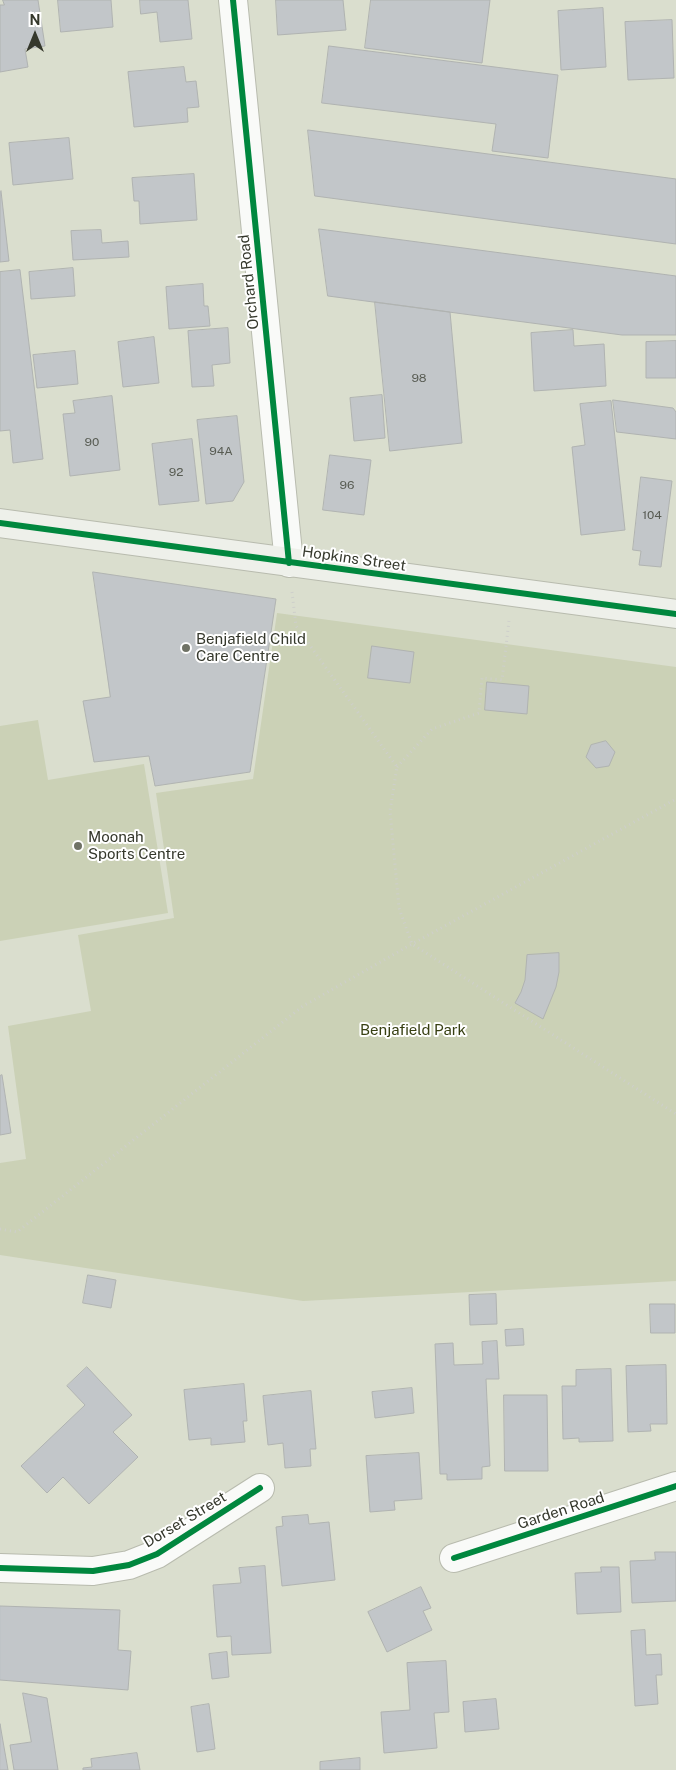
<!DOCTYPE html>
<html>
<head>
<meta charset="utf-8">
<style>
	body { margin:0 }
	#map { position:relative; width:676px; height:1770px; overflow:hidden; background:#dadece; font-family:"Public Sans",sans-serif }
	canvas { display:block }
	.north { position:absolute; left:10px; top:10px; width:50px; height:50px; -webkit-text-stroke:4px #fff; paint-order:stroke; rotate:0deg; font-size:14px; font-weight:700; line-height:20px; text-align:center; color:#35382c }
	.north::after { content:''; display:block; margin:auto; width:18px; height:22px; background:#35382c; clip-path:polygon(50% 0,100% 100%,50% 72%,0 100%) }
</style>
</head>
<body>
<div id="map">
<canvas width="676" height="1770"></canvas>
<div class="north">N</div>
</div>
<script>
const ctx = document.querySelector('canvas').getContext('2d');
ctx.lineJoin = 'round';
function fill(path, color) { ctx.fillStyle = color; ctx.fill(path, 'evenodd'); }
function strokePath(path, color, width, dash) { ctx.strokeStyle = color; ctx.lineWidth = width; ctx.lineCap = dash ? 'butt' : 'round'; ctx.setLineDash(dash || []); ctx.stroke(path); }
function label(font, color, halo, rows, align = 'center') {
  ctx.font = font + ' "Public Sans",sans-serif'; ctx.lineWidth = 4; ctx.setLineDash([]); ctx.textBaseline = 'middle'; ctx.strokeStyle = halo; ctx.fillStyle = color; for (const [text, x, y, turn = 0] of rows) {
    ctx.save(); ctx.translate(x, y); ctx.rotate((+turn || 0) * Math.PI / 180); ctx.textAlign = isNaN(turn) ? turn : align; if (halo) ctx.strokeText(text, 0, 0); ctx.fillText(text, 0, 0); ctx.restore();
  }
}
fill(new Path2D(`
	M 277,613 L 676,667 L 676,1281 L 303,1301 L 0,1255 L 0,1163 L 26,1159 L 8,1026 L 91,1011 L 78,935 L 174,918 L 156,793 L 253,779 Z
	M 38,720 L 48,780 L 144,764 L 168,913 L 0,941 L 0,726 Z`), '#cbd1b6');
const building = new Path2D(`
	M 3,0 L 38,0 L 45,46 L 25,49 L 28,67 L 0,72 L 0,5 L 4,5 Z
	M 58,0 L 111,0 L 113,27 L 61,32 Z
	M 140,0 L 188,0 L 192,39 L 160,42 L 157,12 L 141,14 Z
	M 276,0 L 343,0 L 346,30 L 278,35 Z
	M 371,0 L 490,0 L 482,63 L 365,48 Z
	M 603,8 L 606,67 L 561,70 L 558,11 Z
	M 672,20 L 674,78 L 628,80 L 625,22 Z
	M 329,46 L 558,75 L 548,158 L 492,151 L 496,124 L 322,103 Z
	M 184,67 L 186,82 L 196,81 L 199,107 L 187,108 L 188,122 L 134,127 L 128,72 Z
	M 308,130 L 676,179 L 676,244 L 315,196 Z
	M 69,138 L 73,179 L 13,185 L 9,143 Z
	M 194,174 L 197,220 L 140,224 L 139,201 L 134,201 L 132,178 Z
	M 1,191 L 9,261 L 0,262 L 0,192 Z
	M 319,229 L 676,276 L 676,335 L 622,335 L 328,296 Z
	M 101,230 L 102,243 L 128,241 L 129,257 L 73,260 L 71,231 Z
	M 73,268 L 75,296 L 31,299 L 29,272 Z
	M 20,270 L 43,459 L 13,463 L 10,430 L 0,431 L 0,272 Z
	M 203,284 L 204,306 L 208,306 L 210,326 L 169,329 L 166,287 Z
	M 375,302 L 450,312 L 462,443 L 390,451 Z
	M 228,328 L 230,363 L 212,365 L 214,386 L 192,387 L 188,331 Z
	M 573,330 L 574,346 L 604,344 L 606,386 L 534,391 L 531,333 Z
	M 154,337 L 159,383 L 123,387 L 118,342 Z
	M 676,341 L 676,378 L 646,378 L 646,342 Z
	M 75,351 L 78,384 L 37,388 L 33,355 Z
	M 382,395 L 385,438 L 354,441 L 350,398 Z
	M 112,396 L 120,470 L 70,476 L 63,414 L 75,413 L 73,401 Z
	M 613,400 L 673,408 L 676,412 L 676,439 L 617,432 Z
	M 611,401 L 625,530 L 581,535 L 572,447 L 585,445 L 580,404 Z
	M 237,416 L 244,482 L 233,501 L 206,504 L 197,420 Z
	M 192,439 L 199,501 L 159,505 L 152,444 Z
	M 330,455 L 371,460 L 364,515 L 323,510 Z
	M 641,477 L 672,481 L 661,567 L 639,565 L 641,551 L 633,550 Z
	M 93,572 L 276,599 L 250,772 L 155,786 L 149,756 L 94,762 L 83,701 L 110,697 Z
	M 372,646 L 414,652 L 410,683 L 368,678 Z
	M 487,682 L 529,686 L 527,714 L 485,710 Z
	M 606,741 L 615,752 L 609,766 L 596,768 L 586,757 L 591,745 Z
	M 559,953 L 559,972 L 556,987 L 543,1019 L 515,1003 L 521,992 L 525,980 L 527,955 Z
	M 2,1075 L 11,1133 L 0,1135 L 0,1076 Z
	M 88,1275 L 116,1280 L 111,1308 L 83,1303 Z
	M 496,1294 L 497,1324 L 470,1325 L 469,1295 Z
	M 650,1304 L 675,1304 L 675,1333 L 651,1333 Z
	M 523,1329 L 524,1345 L 506,1346 L 505,1330 Z
	M 497,1341 L 499,1379 L 486,1379 L 490,1466 L 482,1467 L 482,1479 L 447,1480 L 447,1474 L 440,1474 L 435,1344 L 453,1343 L 454,1365 L 483,1364 L 482,1342 Z
	M 666,1365 L 667,1424 L 650,1424 L 651,1431 L 628,1432 L 626,1366 Z
	M 87,1367 L 132,1415 L 113,1432 L 138,1457 L 89,1504 L 63,1477 L 47,1493 L 21,1466 L 85,1405 L 67,1386 Z
	M 611,1369 L 613,1441 L 579,1442 L 579,1438 L 563,1439 L 562,1386 L 576,1386 L 576,1370 Z
	M 244,1384 L 247,1421 L 243,1421 L 245,1442 L 211,1445 L 211,1438 L 189,1440 L 184,1390 Z
	M 412,1388 L 414,1413 L 375,1418 L 372,1392 Z
	M 311,1391 L 316,1449 L 310,1449 L 311,1466 L 285,1468 L 283,1443 L 268,1445 L 263,1396 Z
	M 504,1395 L 547,1395 L 548,1471 L 505,1471 Z
	M 419,1453 L 422,1499 L 394,1501 L 395,1510 L 370,1512 L 366,1456 Z
	M 308,1515 L 309,1524 L 329,1522 L 335,1580 L 282,1586 L 276,1527 L 283,1526 L 282,1517 Z
	M 655,1552 L 676,1552 L 676,1601 L 632,1603 L 630,1561 L 655,1560 Z
	M 265,1566 L 271,1653 L 232,1655 L 231,1636 L 217,1637 L 213,1585 L 241,1583 L 239,1568 Z
	M 601,1567 L 619,1567 L 621,1612 L 577,1614 L 575,1573 L 601,1572 Z
	M 421,1587 L 431,1608 L 423,1611 L 432,1630 L 387,1652 L 368,1612 Z
	M 0,1606 L 120,1610 L 118,1650 L 131,1651 L 128,1690 L 0,1680 Z
	M 645,1630 L 646,1655 L 661,1654 L 662,1675 L 656,1675 L 658,1704 L 635,1706 L 631,1631 Z
	M 227,1652 L 229,1677 L 212,1679 L 209,1654 Z
	M 446,1661 L 449,1712 L 434,1713 L 437,1748 L 384,1753 L 381,1712 L 410,1710 L 407,1663 Z
	M 23,1693 L 47,1698 L 58,1770 L 14,1770 L 10,1745 L 31,1742 Z
	M 496,1699 L 499,1729 L 465,1732 L 463,1702 Z
	M 209,1704 L 215,1749 L 197,1752 L 191,1707 Z
	M 0,1724 L 8,1770 L 0,1770 Z
	M 137,1753 L 140,1770 L 83,1770 L 83,1768 L 92,1767 L 91,1759 Z
	M 360,1758 L 360,1770 L 320,1770 L 320,1762 Z`);
fill(building, '#c2c6c9');
strokePath(building, '#b0b3b1', 1);
const street = new Path2D(`
	M 233,0 L 289,563
	M 454,1558 L 676,1486
	M 0,1568 L 93,1571 L 129,1565 L 157,1554 L 260,1488`);
const secondary = new Path2D(`
	M 0,523 L 676,614`);
strokePath(street, '#b8bbae', 30);
strokePath(secondary, '#b8bbae', 30);
strokePath(new Path2D(`
	M 292,592 L 296,626 L 397,767 L 390,811 L 399,908 L 412,944 L 676,1114
	M 397,767 L 432,729 L 479,713 L 482,678 L 502,680 L 509,621
	M 0,1229 L 17,1232 L 303,1006 L 412,944 L 676,799`), '#cecfcb', 3, [1, 4]);
strokePath(street, '#f9faf8', 28);
strokePath(secondary, '#eef0ea', 28);
strokePath(new Path2D(`
	M 233,0 L 289,563
	M 0,523 L 676,614
	M 454,1558 L 676,1486
	M 0,1568 L 93,1571 L 129,1565 L 157,1554 L 260,1488`), '#00873e', 6);
for (const [x, y, r, color] of [
	[186,648,5,"#6f7265"],
	[78,846,5,"#6f7265"]
]) { const dot = new Path2D(); dot.arc(x, y, r, 0, 2 * Math.PI); ctx.fillStyle = color; ctx.fill(dot); strokePath(dot, '#fff', 2); }
label('12px', '#585c53', null, [
	["98",419,378],
	["90",92,442],
	["94A",221,451],
	["92",176,472],
	["96",347,485],
	["104",652,515]
]);
label('15px', '#35382c', '#fff', [
	["Orchard Road",249,282,-96],
	["Hopkins Street",354,559,8],
	["Garden Road",561,1511,-18],
	["Dorset Street",185,1520,-31]
]);
label('15px', '#35382c', '#fff', [
	["Benjafield Child",196,639],
	["Care Centre",196,656],
	["Moonah",88,837],
	["Sports Centre",88,854]
], 'left');
label('15px', '#373f12', '#fff', [
	["Benjafield Park",413,1030]
]);
</script>
</body>
</html>
